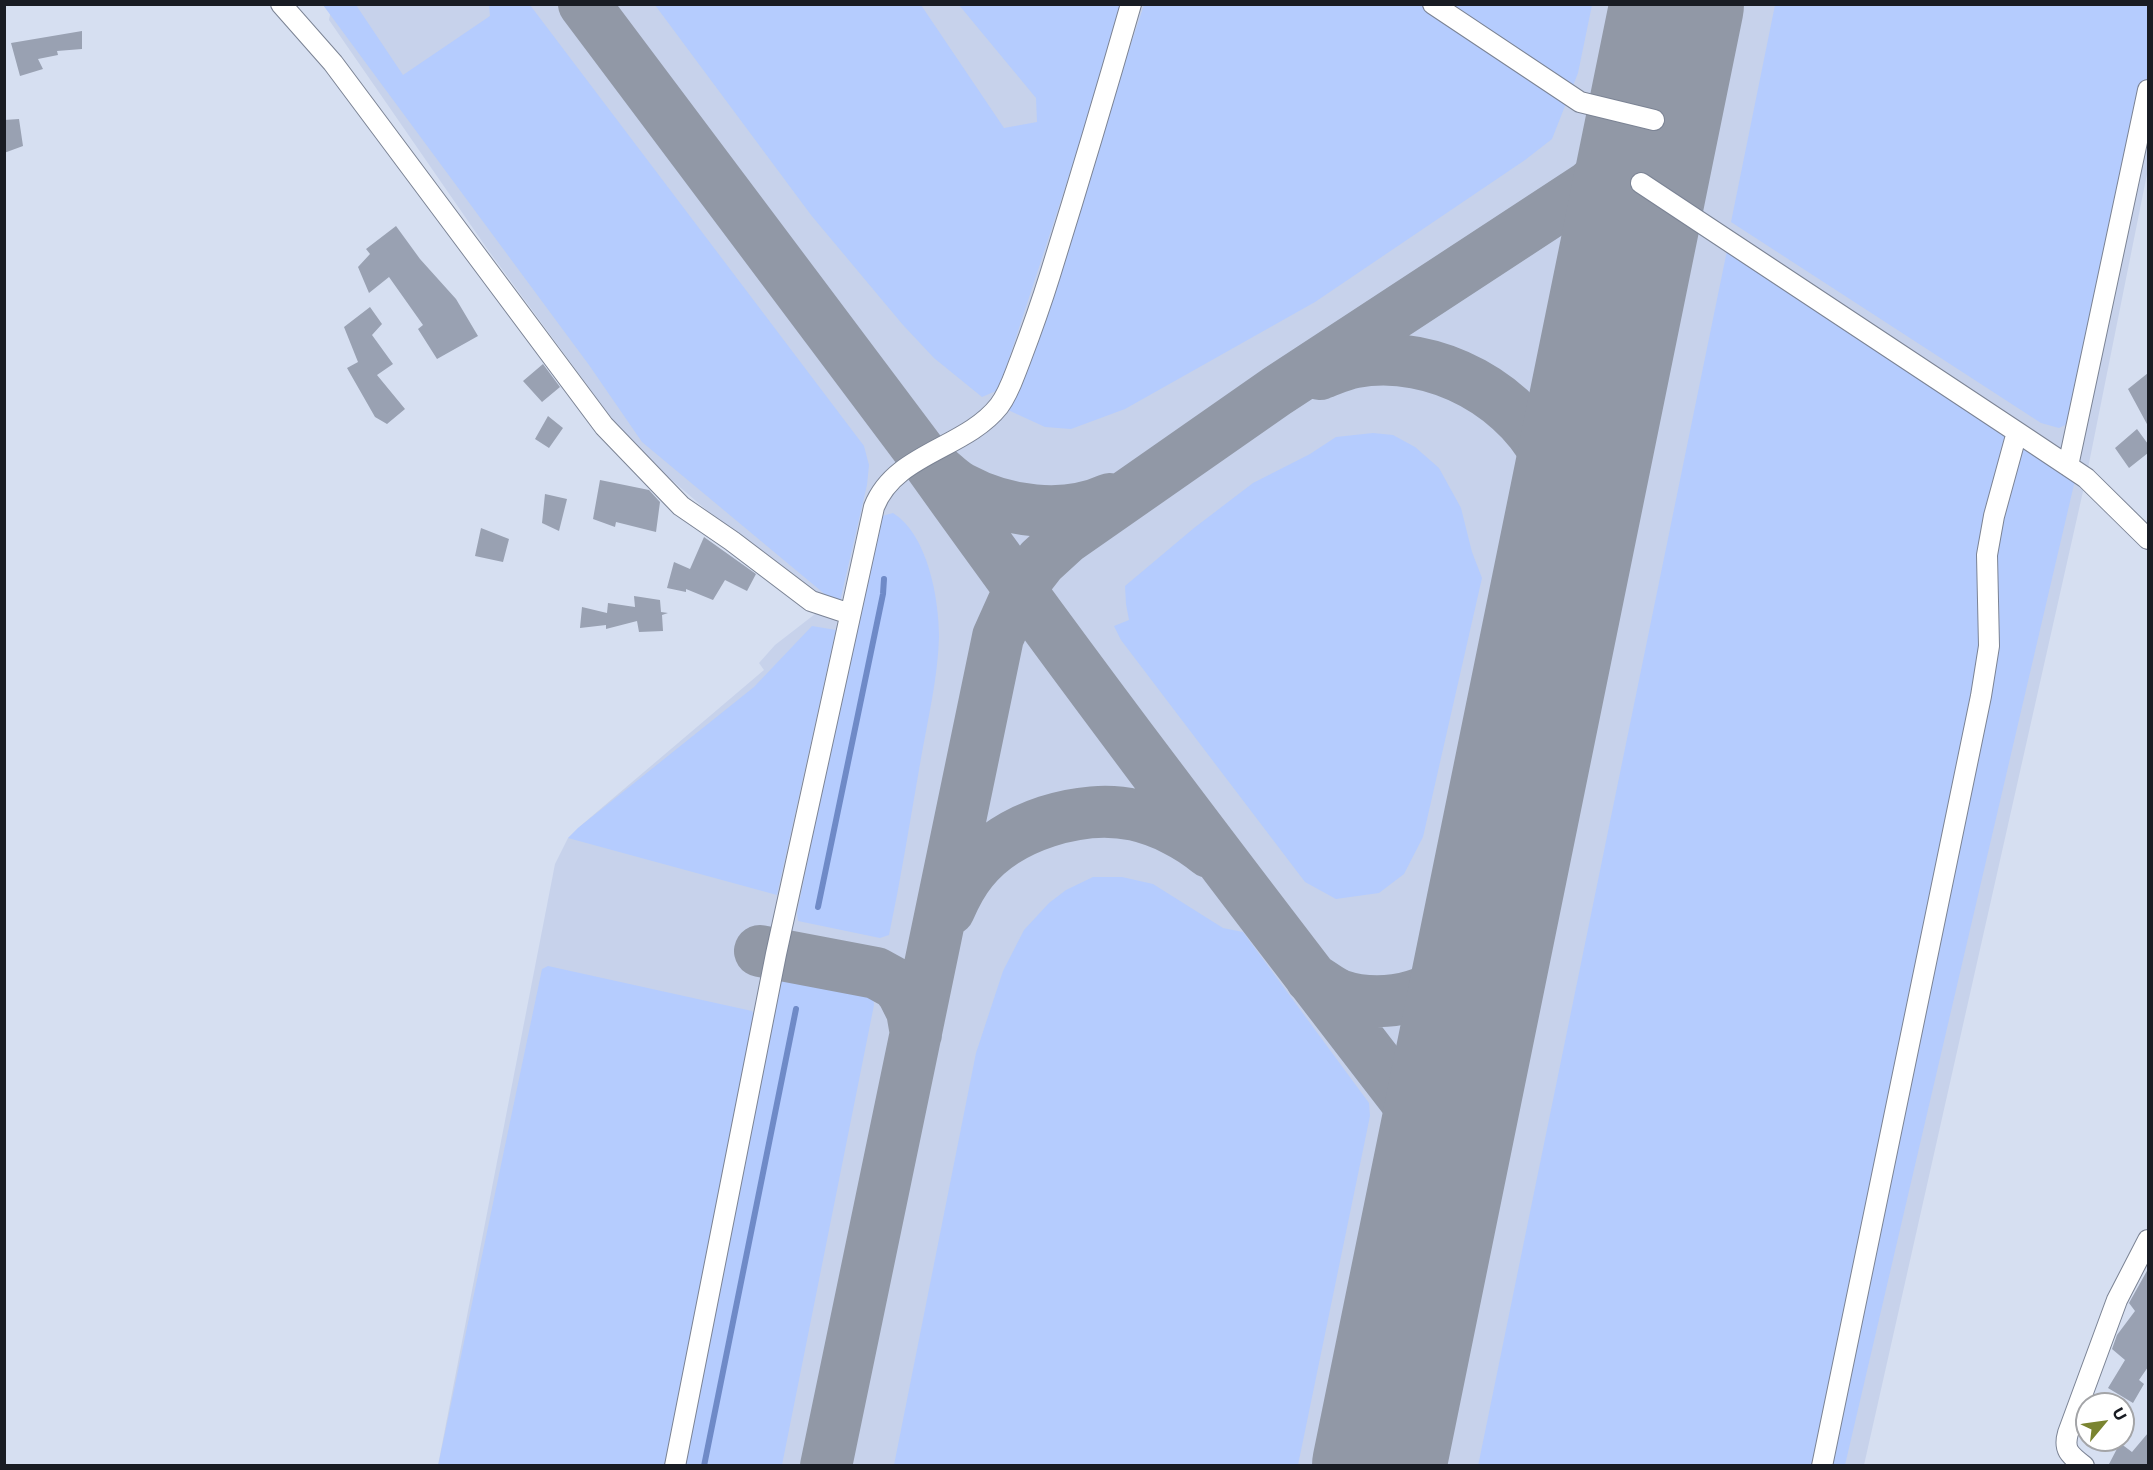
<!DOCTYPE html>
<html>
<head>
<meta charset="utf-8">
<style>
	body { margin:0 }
	#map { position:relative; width:2153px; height:1470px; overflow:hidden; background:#d6dff1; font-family:Montserrat,sans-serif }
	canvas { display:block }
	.frame { position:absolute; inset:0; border:6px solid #191c23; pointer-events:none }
	.north { position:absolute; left:2075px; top:1392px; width:60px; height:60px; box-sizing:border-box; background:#fff; border:2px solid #a3a4a7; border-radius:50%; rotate:61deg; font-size:16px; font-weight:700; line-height:24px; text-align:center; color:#191c23 }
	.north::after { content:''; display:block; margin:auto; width:21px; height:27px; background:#7a8430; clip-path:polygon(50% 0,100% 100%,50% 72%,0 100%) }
</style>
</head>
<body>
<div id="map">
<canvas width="2153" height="1470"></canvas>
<div class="frame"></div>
<div class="north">U</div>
</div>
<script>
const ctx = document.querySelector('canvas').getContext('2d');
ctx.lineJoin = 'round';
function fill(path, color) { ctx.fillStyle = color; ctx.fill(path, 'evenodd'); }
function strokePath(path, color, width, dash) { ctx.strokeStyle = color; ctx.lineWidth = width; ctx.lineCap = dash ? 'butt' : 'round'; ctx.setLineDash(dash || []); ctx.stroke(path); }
fill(new Path2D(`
	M 332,4 L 2148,5 L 2148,169 L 2086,478 L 1864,1465 L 438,1465 L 555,864 L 568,838 L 578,828 L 764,670 L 759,663 L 775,645 L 828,604 L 710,513 L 632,446 L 488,250 L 329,20 Z`), '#c7d2eb');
fill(new Path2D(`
	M 323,5 L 356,5 L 403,75 L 490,16 L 489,5 L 530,5 L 864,446 L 869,465 L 867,485 L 839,606 L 642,442 L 589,365 Z
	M 655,5 L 921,5 L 1004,128 L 1037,122 L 1036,98 L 959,5 L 1125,5 L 1004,374 L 996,391 L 982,397 L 934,358 L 903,325 L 811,215 Z
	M 1144,5 L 1592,5 L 1578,73 L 1552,139 L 1525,160 L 1315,302 L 1125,409 L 1071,429 L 1045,427 L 1008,410 Z
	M 1775,5 L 2148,5 L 2148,124 L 2094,396 L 2075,408 L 2067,424 L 2059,428 L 2041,423 L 1731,222 Z
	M 1731,231 L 2079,463 L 1845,1465 L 1478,1466 Z
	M 1373,433 L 1393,435 L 1415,447 L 1439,468 L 1461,508 L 1472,552 L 1482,578 L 1423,837 L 1404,874 L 1379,893 L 1336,899 L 1305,882 L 1121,640 L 1114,626 L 1129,620 L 1126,604 L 1125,586 L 1194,528 L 1253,483 L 1310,454 L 1336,437 Z
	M 893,513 C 928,535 939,599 939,637 C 938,678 927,723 920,764 C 910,821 901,878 889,935 L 880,938 L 798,921 L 797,913 L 876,522 L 882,516 Z
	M 812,626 L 836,630 L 777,895 L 568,838 L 578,828 L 754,687 Z
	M 1093,877 L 1122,877 L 1153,884 L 1223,928 L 1243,932 L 1369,1103 L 1370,1116 L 1298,1465 L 894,1465 L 976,1053 L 1003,971 L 1024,930 L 1049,903 L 1066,890 Z
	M 548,966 L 752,1011 L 755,1017 L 666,1465 L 438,1466 L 542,969 Z
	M 795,974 L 842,986 L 863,988 L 873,995 L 874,1005 L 782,1465 L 685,1466 L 781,981 L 787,976 Z`), '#b5ccfe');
strokePath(new Path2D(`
	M 818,907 L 883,594 L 884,579
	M 704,1466 L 796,1009`), '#6f8ac7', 6);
strokePath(new Path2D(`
	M 584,4 L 927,461 C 1081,677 1242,888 1404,1098 L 1425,1132 L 1434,1159 L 1433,1200
	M 1320,374 C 1331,370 1343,364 1355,362 C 1435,348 1523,396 1554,471 C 1557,478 1561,485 1563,492 C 1567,509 1565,530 1567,547
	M 939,471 C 946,477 953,484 961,488 C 1005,512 1064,520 1110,499
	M 949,910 C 955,896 963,881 972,870 C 1007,826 1082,803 1135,815 C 1161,821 1189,835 1209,852
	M 760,951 L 876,973 L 896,984 L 903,993 L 912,1011 L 916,1034
	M 1311,978 C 1320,983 1329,991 1339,995 C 1392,1013 1437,990 1482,963
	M 826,1466 L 998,637 L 1020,588 L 1041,561 L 1065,539 L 1277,391 L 1590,186 L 1626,153 L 1654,120`), '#9198a6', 52);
strokePath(new Path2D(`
	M 1379,1466 L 1677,4`), '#9198a6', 134);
fill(new Path2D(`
	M 82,31 L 82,49 L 57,51 L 58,55 L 38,59 L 43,69 L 20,76 L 11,43 Z
	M 19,119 L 23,146 L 4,153 L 4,120 Z
	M 396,226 L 420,259 L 456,299 L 478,336 L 437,359 L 418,329 L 423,325 L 389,277 L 369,293 L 358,267 L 370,254 L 366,249 Z
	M 370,307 L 382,324 L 372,335 L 393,364 L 377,375 L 405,409 L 387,424 L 375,417 L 347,368 L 358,362 L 344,327 Z
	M 543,364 L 560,387 L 542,402 L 523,381 Z
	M 2148,373 L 2148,426 L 2128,389 Z
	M 548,416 L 563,428 L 549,448 L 535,439 Z
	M 2137,429 L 2148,444 L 2148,453 L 2129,468 L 2115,448 Z
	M 600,480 L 649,490 L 660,502 L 656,532 L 616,522 L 615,527 L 593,519 Z
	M 545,494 L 567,499 L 559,531 L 542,523 Z
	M 481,528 L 509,539 L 503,562 L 475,556 Z
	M 704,537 L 756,574 L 747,591 L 725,580 L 713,600 L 686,589 L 686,592 L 667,588 L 674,562 L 690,569 Z
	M 634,596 L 660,600 L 661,612 L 668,613 L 662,615 L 663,631 L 639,632 L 637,621 L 606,629 L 606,625 L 580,628 L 582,607 L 607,613 L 608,603 L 635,607 Z
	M 2148,1269 L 2148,1367 L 2139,1380 L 2144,1384 L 2133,1403 L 2108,1388 L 2125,1360 L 2112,1349 L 2117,1335 L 2135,1311 L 2129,1303 Z
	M 2148,1433 L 2148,1466 L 2108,1466 L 2120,1443 L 2132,1452 Z`), '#99a1b2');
const minor = new Path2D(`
	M 281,4 L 333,63 L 604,426 L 681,506 L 732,541 L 811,601 L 850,614
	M 1433,4 L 1580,102 L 1654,120
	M 1641,183 L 2017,432 L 1994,516 L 1987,555 L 1989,646 L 1981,696 L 1822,1466
	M 2017,432 L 2086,478 L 2148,539
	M 2068,466 L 2148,90
	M 675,1466 L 776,954 L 874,507 C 895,453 965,449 999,406 C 1009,393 1014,376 1020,361 C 1031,332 1041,304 1050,275 C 1078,185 1105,95 1131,4
	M 2084,1466 C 2070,1455 2063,1450 2068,1433 L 2117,1300 L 2148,1240`);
strokePath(minor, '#7b8394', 22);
strokePath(minor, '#fff', 20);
</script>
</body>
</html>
